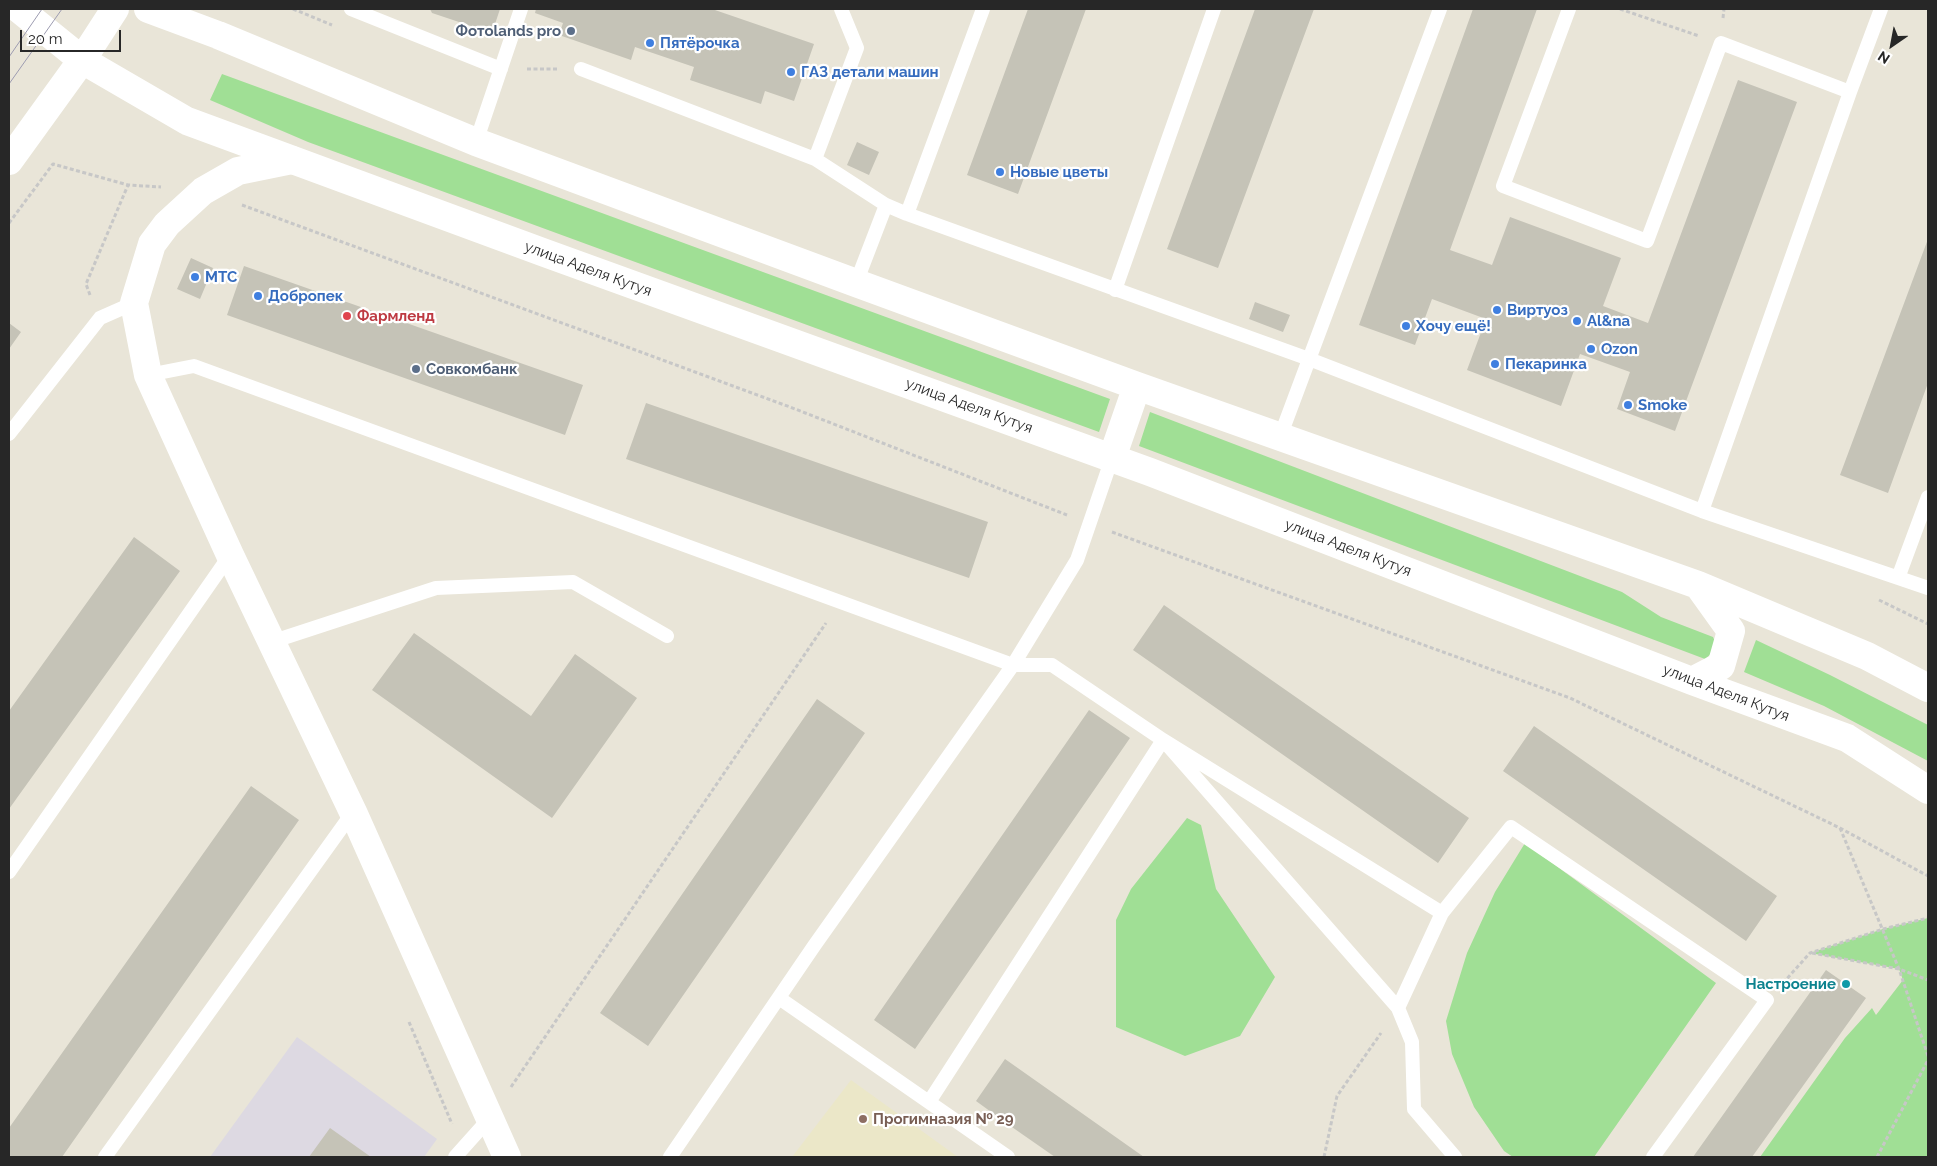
<!DOCTYPE html>
<html>
<head>
<meta charset="utf-8">
<style>
	body { margin:0 }
	#map { position:relative; width:1937px; height:1166px; overflow:hidden; background:#e9e5d8; font-family:Raleway,sans-serif }
	canvas { display:block }
	.frame { position:absolute; inset:0; border:10px solid #272727; pointer-events:none }
	.north { position:absolute; left:1867px; top:20px; width:50px; height:50px; -webkit-text-stroke:4px #fff; paint-order:stroke; rotate:213deg; font-size:14px; font-weight:700; line-height:20px; text-align:center; color:#272727 }
	.north::after { content:''; display:block; margin:auto; width:18px; height:22px; background:#272727; clip-path:polygon(50% 0,100% 100%,50% 72%,0 100%) }
	.scale { position:absolute; left:20px; top:30px; width:101px; height:22px; box-sizing:border-box; border:2px solid #272727; border-top:0; padding-left:6px; font-size:15px; line-height:18px; white-space:nowrap; color:#272727; -webkit-text-stroke:4px #fff; paint-order:stroke }
</style>
</head>
<body>
<div id="map">
<canvas width="1937" height="1166"></canvas>
<div class="frame"></div>
<div class="north">N</div>
<div class="scale">20 m</div>
</div>
<script>
const ctx = document.querySelector('canvas').getContext('2d');
ctx.lineJoin = 'round';
function fill(path, color) { ctx.fillStyle = color; ctx.fill(path, 'evenodd'); }
function strokePath(path, color, width, dash) { ctx.strokeStyle = color; ctx.lineWidth = width; ctx.lineCap = dash ? 'butt' : 'round'; ctx.setLineDash(dash || []); ctx.stroke(path); }
function label(font, color, halo, rows, align = 'center') {
  ctx.font = font + ' Raleway,sans-serif'; ctx.lineWidth = 4.5; ctx.setLineDash([]); ctx.textBaseline = 'middle'; ctx.strokeStyle = halo; ctx.fillStyle = color; for (const [text, x, y, turn = 0] of rows) {
    ctx.save(); ctx.translate(x, y); ctx.rotate((+turn || 0) * Math.PI / 180); ctx.textAlign = isNaN(turn) ? turn : align; if (halo) ctx.strokeText(text, 0, 0); ctx.fillText(text, 0, 0); ctx.restore();
  }
}
fill(new Path2D(`
	M 297,1037 L 437,1139 L 424,1157 L 210,1157 Z`), '#ddd9e2');
fill(new Path2D(`
	M 851,1080 L 958,1157 L 792,1157 Z`), '#ebe7c8');
fill(new Path2D(`
	M 222,74 L 1110,399 L 1099,432 L 308,142 L 210,100 Z
	M 1150,412 L 1622,592 L 1661,617 L 1713,637 L 1716,644 L 1712,653 L 1705,659 L 1139,446 Z
	M 1756,640 L 1830,675 L 1928,725 L 1928,761 L 1824,706 L 1744,672 Z
	M 1187,818 L 1201,825 L 1216,889 L 1275,977 L 1240,1036 L 1185,1056 L 1116,1027 L 1116,920 L 1131,889 Z
	M 1525,843 L 1716,983 L 1594,1157 L 1513,1157 L 1504,1151 L 1474,1107 L 1452,1054 L 1446,1021 L 1467,953 L 1495,892 Z
	M 1928,918 L 1928,1157 L 1760,1157 L 1845,1038 L 1872,1008 L 1876,1015 L 1903,980 L 1899,969 L 1810,953 L 1883,929 Z`), '#a0df95');
fill(new Path2D(`
	M 430,9 L 500,9 L 492,33 L 432,13 Z
	M 536,9 L 712,9 L 814,44 L 794,101 L 765,91 L 761,104 L 690,80 L 694,67 L 635,47 L 631,60 L 559,35 L 563,23 L 535,13 Z
	M 1028,9 L 1086,9 L 1018,194 L 967,175 Z
	M 1255,9 L 1314,9 L 1218,268 L 1167,249 Z
	M 1473,9 L 1537,9 L 1450,250 L 1492,265 L 1510,217 L 1621,258 L 1603,306 L 1648,323 L 1738,80 L 1797,102 L 1675,431 L 1617,409 L 1630,372 L 1580,354 L 1561,406 L 1467,370 L 1486,319 L 1432,299 L 1415,345 L 1359,325 Z
	M 857,142 L 879,152 L 869,175 L 847,165 Z
	M 1928,239 L 1928,383 L 1888,493 L 1840,475 Z
	M 191,258 L 213,268 L 200,299 L 177,289 Z
	M 244,266 L 583,385 L 565,435 L 227,315 Z
	M 1255,302 L 1290,315 L 1283,332 L 1249,319 Z
	M 9,323 L 21,332 L 9,349 Z
	M 646,403 L 988,522 L 969,578 L 626,459 Z
	M 134,537 L 180,571 L 9,809 L 9,711 Z
	M 1164,605 L 1469,818 L 1438,863 L 1133,650 Z
	M 414,633 L 531,716 L 575,654 L 637,698 L 552,818 L 372,690 Z
	M 817,699 L 865,733 L 648,1046 L 600,1013 Z
	M 1089,710 L 1130,738 L 915,1049 L 874,1020 Z
	M 1534,726 L 1777,896 L 1746,941 L 1503,771 Z
	M 251,786 L 299,820 L 62,1157 L 9,1157 L 9,1128 Z
	M 1826,970 L 1866,998 L 1752,1157 L 1693,1157 Z
	M 1005,1059 L 1144,1157 L 1055,1157 L 1009,1125 L 976,1101 Z
	M 330,1128 L 371,1157 L 309,1157 Z`), '#c5c3b7');
strokePath(new Path2D(`
	M 293,9 L 332,25
	M 1620,9 L 1699,36
	M 1723,18 L 1724,9
	M 527,69 L 558,69
	M 242,205 L 790,407 L 1067,515
	M 9,223 L 53,164 L 128,185 L 161,187
	M 90,295 L 86,284 L 128,185
	M 1112,532 L 1570,698 L 1840,828 L 1928,876
	M 1879,600 L 1928,624
	M 1840,828 L 1899,969 L 1928,1056
	M 1812,953 L 1899,969 L 1928,980
	M 1783,983 L 1810,953 L 1883,929 L 1928,918
	M 409,1022 L 452,1124
	M 511,1087 L 826,623
	M 1324,1157 L 1337,1096 L 1381,1033
	M 1877,1157 L 1928,1060`), '#c7c7c7', 3, [4, 2.5]);
strokePath(new Path2D(`
	M 351,9 L 501,69
	M 1569,9 L 1503,186 L 1647,241 L 1721,43 L 1850,92
	M 581,69 L 815,159 L 886,205 L 907,214 L 1309,359 L 1702,511 L 1928,588
	M 476,142 L 521,9
	M 815,159 L 857,48 L 841,9
	M 907,214 L 983,9
	M 856,283 L 886,205
	M 1115,290 L 1214,9
	M 148,375 L 194,366 L 1013,665 L 1052,665 L 1163,740 L 1442,913 L 1511,827 L 1767,1000 L 1653,1157
	M 9,434 L 100,318 L 134,303
	M 1280,437 L 1440,9
	M 1702,511 L 1850,92 L 1881,9
	M 1898,578 L 1928,497
	M 271,642 L 436,588 L 573,582 L 667,636
	M 9,872 L 230,555
	M 1442,913 L 1398,1008 L 1412,1042 L 1414,1109 L 1455,1157
	M 779,998 L 1008,1157
	M 929,1102 L 1163,740 L 1398,1008
	M 105,1157 L 353,812
	M 455,1157 L 489,1119
	M 670,1157 L 814,946 L 1013,665 L 1077,560 L 1112,458`), '#fff', 14);
strokePath(new Path2D(`
	M 292,160 L 238,171 L 203,191 L 167,224 L 152,244 L 134,303 L 148,375 L 230,555 L 353,812 L 507,1157`), '#fff', 28);
strokePath(new Path2D(`
	M 19,9 L 82,60 L 187,121 L 545,253 L 1150,472 L 1692,681 L 1847,738 L 1928,790
	M 148,9 L 218,35 L 476,142 L 856,283 L 1137,386 L 1698,585 L 1867,656 L 1928,688
	M 9,161 L 82,60 L 115,9
	M 1112,458 L 1137,386
	M 1692,681 L 1721,666 L 1731,631 L 1698,585`), '#fff', 28);
strokePath(new Path2D(`
	M 9,57 L 42,9
	M 9,84 L 62,9`), '#9d9cb1', 1);
for (const [x, y, r, color] of [
	[571,31,5,"#5c6f8a"],
	[650,43,5,"#3f7fe0"],
	[791,72,5,"#3f7fe0"],
	[1000,172,5,"#3f7fe0"],
	[195,277,5,"#3f7fe0"],
	[258,296,5,"#3f7fe0"],
	[1497,310,5,"#3f7fe0"],
	[347,316,5,"#e0444e"],
	[1577,321,5,"#3f7fe0"],
	[1406,326,5,"#3f7fe0"],
	[1591,349,5,"#3f7fe0"],
	[1495,364,5,"#3f7fe0"],
	[416,369,5,"#5c6f8a"],
	[1628,405,5,"#3f7fe0"],
	[1846,984,5,"#0f9aa8"],
	[863,1119,5,"#8d6e63"]
]) { const dot = new Path2D(); dot.arc(x, y, r, 0, 2 * Math.PI); ctx.fillStyle = color; ctx.fill(dot); strokePath(dot, '#fff', 2); }
label('bold 15px', '#4e5e75', '#fff', [
	["Фотоlands pro",561,31],
	["Совкомбанк",426,369,"left"]
], 'right');
label('bold 15px', '#366cbe', '#fff', [
	["Пятёрочка",660,43],
	["ГАЗ детали машин",801,72],
	["Новые цветы",1010,172],
	["МТС",205,277],
	["Добропек",268,296],
	["Виртуоз",1507,310],
	["Al&na",1587,321],
	["Хочу ещё!",1416,326],
	["Ozon",1601,349],
	["Пекаринка",1505,364],
	["Smoke",1638,405]
], 'left');
label('15px', '#272727', '#fff', [
	["улица Аделя Кутуя",588,269,20],
	["улица Аделя Кутуя",969,406,20],
	["улица Аделя Кутуя",1348,548,21],
	["улица Аделя Кутуя",1726,693,21]
]);
label('bold 15px', '#be3a42', '#fff', [
	["Фармленд",357,316]
], 'left');
label('bold 15px', '#0d838f', '#fff', [
	["Настроение",1836,984]
], 'right');
label('bold 15px', '#785e54', '#fff', [
	["Прогимназия № 29",873,1119]
], 'left');
</script>
</body>
</html>
